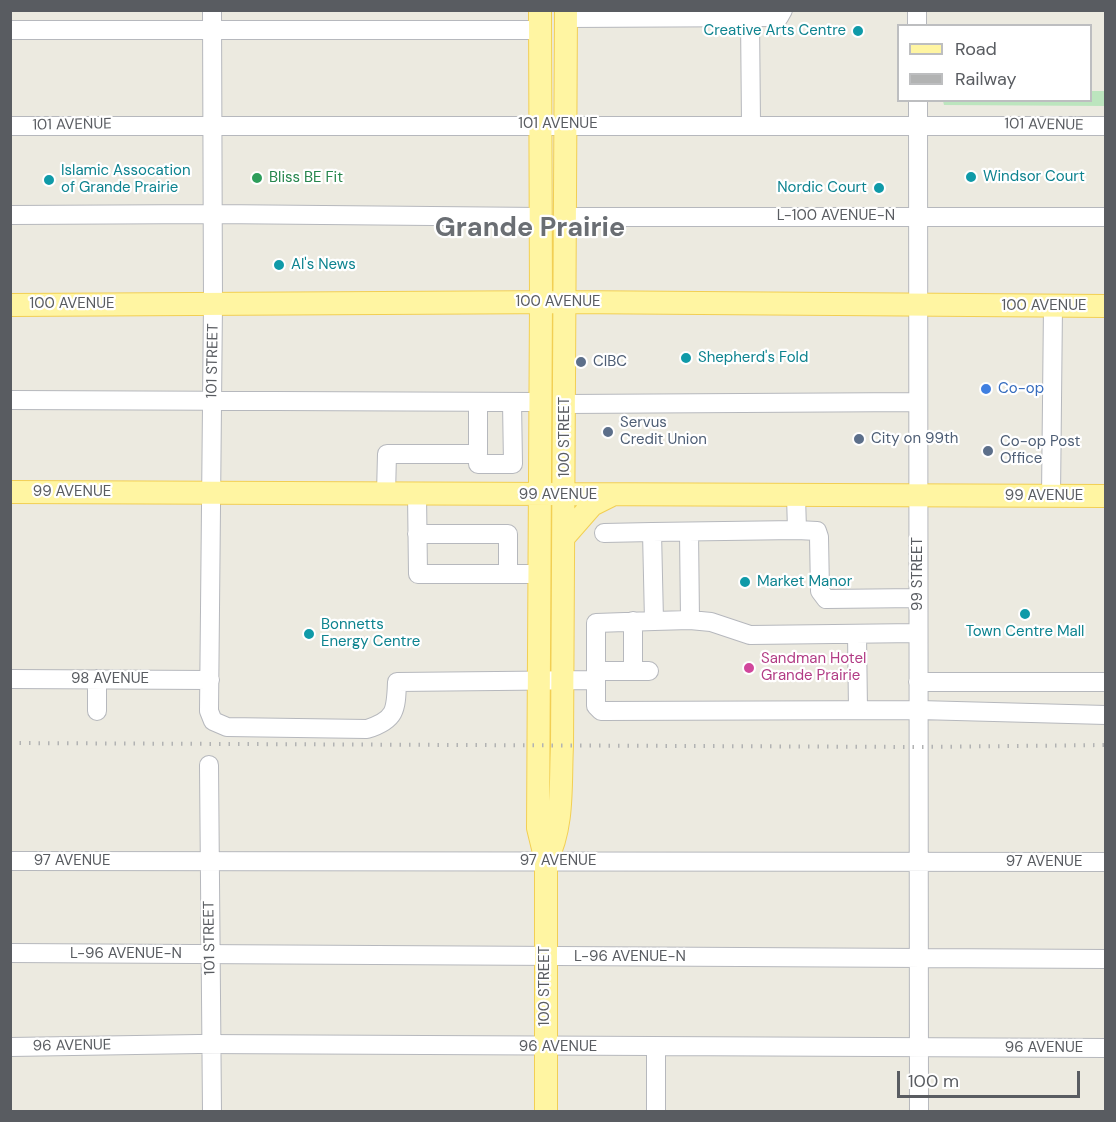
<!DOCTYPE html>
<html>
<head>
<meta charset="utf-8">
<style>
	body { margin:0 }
	#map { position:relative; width:1116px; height:1122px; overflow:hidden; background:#eceae0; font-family:"DM Sans",sans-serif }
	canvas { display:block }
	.frame { position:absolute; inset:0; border:12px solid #595c61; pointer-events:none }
	.legend { position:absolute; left:897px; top:24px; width:195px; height:78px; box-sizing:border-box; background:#fff; border:2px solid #bdbec0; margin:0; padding:8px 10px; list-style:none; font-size:18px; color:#595c61 }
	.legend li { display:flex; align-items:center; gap:12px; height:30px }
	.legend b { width:30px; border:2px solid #bdbec0 }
	.scale { position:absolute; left:897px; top:1071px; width:183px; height:27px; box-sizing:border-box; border:3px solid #595c61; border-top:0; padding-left:8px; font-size:18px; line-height:21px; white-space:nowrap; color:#595c61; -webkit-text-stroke:4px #fff; paint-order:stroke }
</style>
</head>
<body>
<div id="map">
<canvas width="1116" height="1122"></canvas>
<div class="frame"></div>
<ul class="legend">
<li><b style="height:8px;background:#fff5a2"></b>Road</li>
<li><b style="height:8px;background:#b2b3b3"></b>Railway</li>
</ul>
<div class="scale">100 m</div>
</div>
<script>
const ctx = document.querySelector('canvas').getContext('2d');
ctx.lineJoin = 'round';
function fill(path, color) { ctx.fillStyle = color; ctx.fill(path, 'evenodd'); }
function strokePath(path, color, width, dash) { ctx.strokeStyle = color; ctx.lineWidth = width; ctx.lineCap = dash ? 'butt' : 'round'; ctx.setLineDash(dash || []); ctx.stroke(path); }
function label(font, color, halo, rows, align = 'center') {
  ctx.font = font + ' "DM Sans",sans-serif'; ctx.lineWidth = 4.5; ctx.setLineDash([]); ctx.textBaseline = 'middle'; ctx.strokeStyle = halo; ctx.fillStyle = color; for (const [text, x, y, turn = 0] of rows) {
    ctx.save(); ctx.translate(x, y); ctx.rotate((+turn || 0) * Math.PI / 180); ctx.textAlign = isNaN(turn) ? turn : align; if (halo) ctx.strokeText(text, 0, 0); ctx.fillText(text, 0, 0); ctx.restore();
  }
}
fill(new Path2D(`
	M 1091,91 L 1105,91 L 1105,106 L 944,105 L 943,101 L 1090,100 Z`), '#bce5be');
const minor = new Path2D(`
	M 212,10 L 213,303 L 209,711 L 213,721 L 227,727 L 367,729 C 396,720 396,710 397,682 L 596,680 L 596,623 L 654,621
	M 917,10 L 917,26
	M 750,17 L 751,124
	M 566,18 L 779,17 L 783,10
	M 10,30 L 540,30
	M 918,100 L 919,1112
	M 10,126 L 1106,126
	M 10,215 L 214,214 L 541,217
	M 566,217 L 1106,217
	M 10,400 L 540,402
	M 565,404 L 918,402
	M 478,464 L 513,464 L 512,402
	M 386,494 L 387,454 L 478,454 L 478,402
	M 417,494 L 418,574 L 539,574
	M 1051,496 L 1053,306
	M 797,530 L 817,531 L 819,537 L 820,591 L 826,599 L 918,598
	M 652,532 L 797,530 L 796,496
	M 689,532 L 690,620
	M 604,533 L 652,532 L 654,621 L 690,620 L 711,622 L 750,635 L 918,633
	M 417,534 L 508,534 L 508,574
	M 633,621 L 633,671 L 649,671
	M 857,634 L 858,710
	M 596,671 L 633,671
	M 10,679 L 210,680
	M 596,680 L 596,706 L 601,711 L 919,710 L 1106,715
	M 918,682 L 1106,682
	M 97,711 L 97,679
	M 209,765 L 212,1112
	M 10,861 L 1106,862
	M 10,953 L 1106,959
	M 10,1047 L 199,1044 L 1106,1048
	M 656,1047 L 656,1112`);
const major = new Path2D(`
	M 540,10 L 541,302 L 538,828 L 546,861 L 546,1112
	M 10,305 L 566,302 L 1106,306
	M 10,492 L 1106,496
	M 564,537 L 592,505 L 610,496
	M 546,861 C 564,826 560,785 562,746 L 566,10`);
strokePath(minor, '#b6b8bd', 20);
strokePath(major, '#f2cf54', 24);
strokePath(minor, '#fff', 18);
strokePath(major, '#fff5a2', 22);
strokePath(new Path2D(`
	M 10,743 L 919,747 L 1106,745`), '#b2b3b3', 4, [1.5, 8]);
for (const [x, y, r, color] of [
	[858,31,6,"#0f9aa8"],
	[971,177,6,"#0f9aa8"],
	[257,178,6,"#2e9e5b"],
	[49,180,6,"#0f9aa8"],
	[879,188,6,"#0f9aa8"],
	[279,265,6,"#0f9aa8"],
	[686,358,6,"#0f9aa8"],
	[581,362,6,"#5c6f8a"],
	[986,389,6,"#3f7fe0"],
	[608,432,6,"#5c6f8a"],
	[859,439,6,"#5c6f8a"],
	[988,451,6,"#5c6f8a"],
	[745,582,6,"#0f9aa8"],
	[1025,614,6,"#0f9aa8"],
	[309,634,6,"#0f9aa8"],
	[749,668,6,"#d1479c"]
]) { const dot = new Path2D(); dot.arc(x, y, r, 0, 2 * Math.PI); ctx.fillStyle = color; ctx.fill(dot); strokePath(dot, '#fff', 2); }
label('15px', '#0d838f', '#fff', [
	["Creative Arts Centre",846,31,"right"],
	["Islamic Assocation",61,171],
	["of Grande Prairie",61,188],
	["Windsor Court",983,177],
	["Nordic Court",867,188,"right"],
	["Al's News",291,265],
	["Shepherd's Fold",698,358],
	["Market Manor",757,582],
	["Bonnetts",321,625],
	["Energy Centre",321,642],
	["Town Centre Mall",1025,632,"center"]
], 'left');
label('15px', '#595c61', '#fff', [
	["101 AVENUE",558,124],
	["101 AVENUE",72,125,-1],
	["101 AVENUE",1044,125,1],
	["L-100 AVENUE-N",836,216],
	["100 AVENUE",558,302],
	["100 AVENUE",72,304],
	["100 AVENUE",1044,306],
	["101 STREET",213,361,-89],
	["100 STREET",565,437,-90],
	["99 AVENUE",72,492],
	["99 AVENUE",558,495],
	["99 AVENUE",1044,496],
	["99 STREET",918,574,-90],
	["98 AVENUE",110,679],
	["97 AVENUE",72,861],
	["97 AVENUE",558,861],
	["97 AVENUE",1044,862],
	["101 STREET",210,938,-91],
	["L-96 AVENUE-N",126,954],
	["L-96 AVENUE-N",630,957],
	["100 STREET",545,986,-90],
	["96 AVENUE",72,1046,-1],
	["96 AVENUE",558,1047],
	["96 AVENUE",1044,1048]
]);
label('15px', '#27864d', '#fff', [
	["Bliss BE Fit",269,178]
], 'left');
label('15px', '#4e5e75', '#fff', [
	["CIBC",593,362],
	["Servus",620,423],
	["Credit Union",620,440],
	["City on 99th",871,439],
	["Co-op Post",1000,442],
	["Office",1000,459]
], 'left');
label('15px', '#366cbe', '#fff', [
	["Co-op",998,389]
], 'left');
label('15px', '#b23c85', '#fff', [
	["Sandman Hotel",761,659],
	["Grande Prairie",761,676]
], 'left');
label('bold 27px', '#6a6e73', '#fff', [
	["Grande Prairie",530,229]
]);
</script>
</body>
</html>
